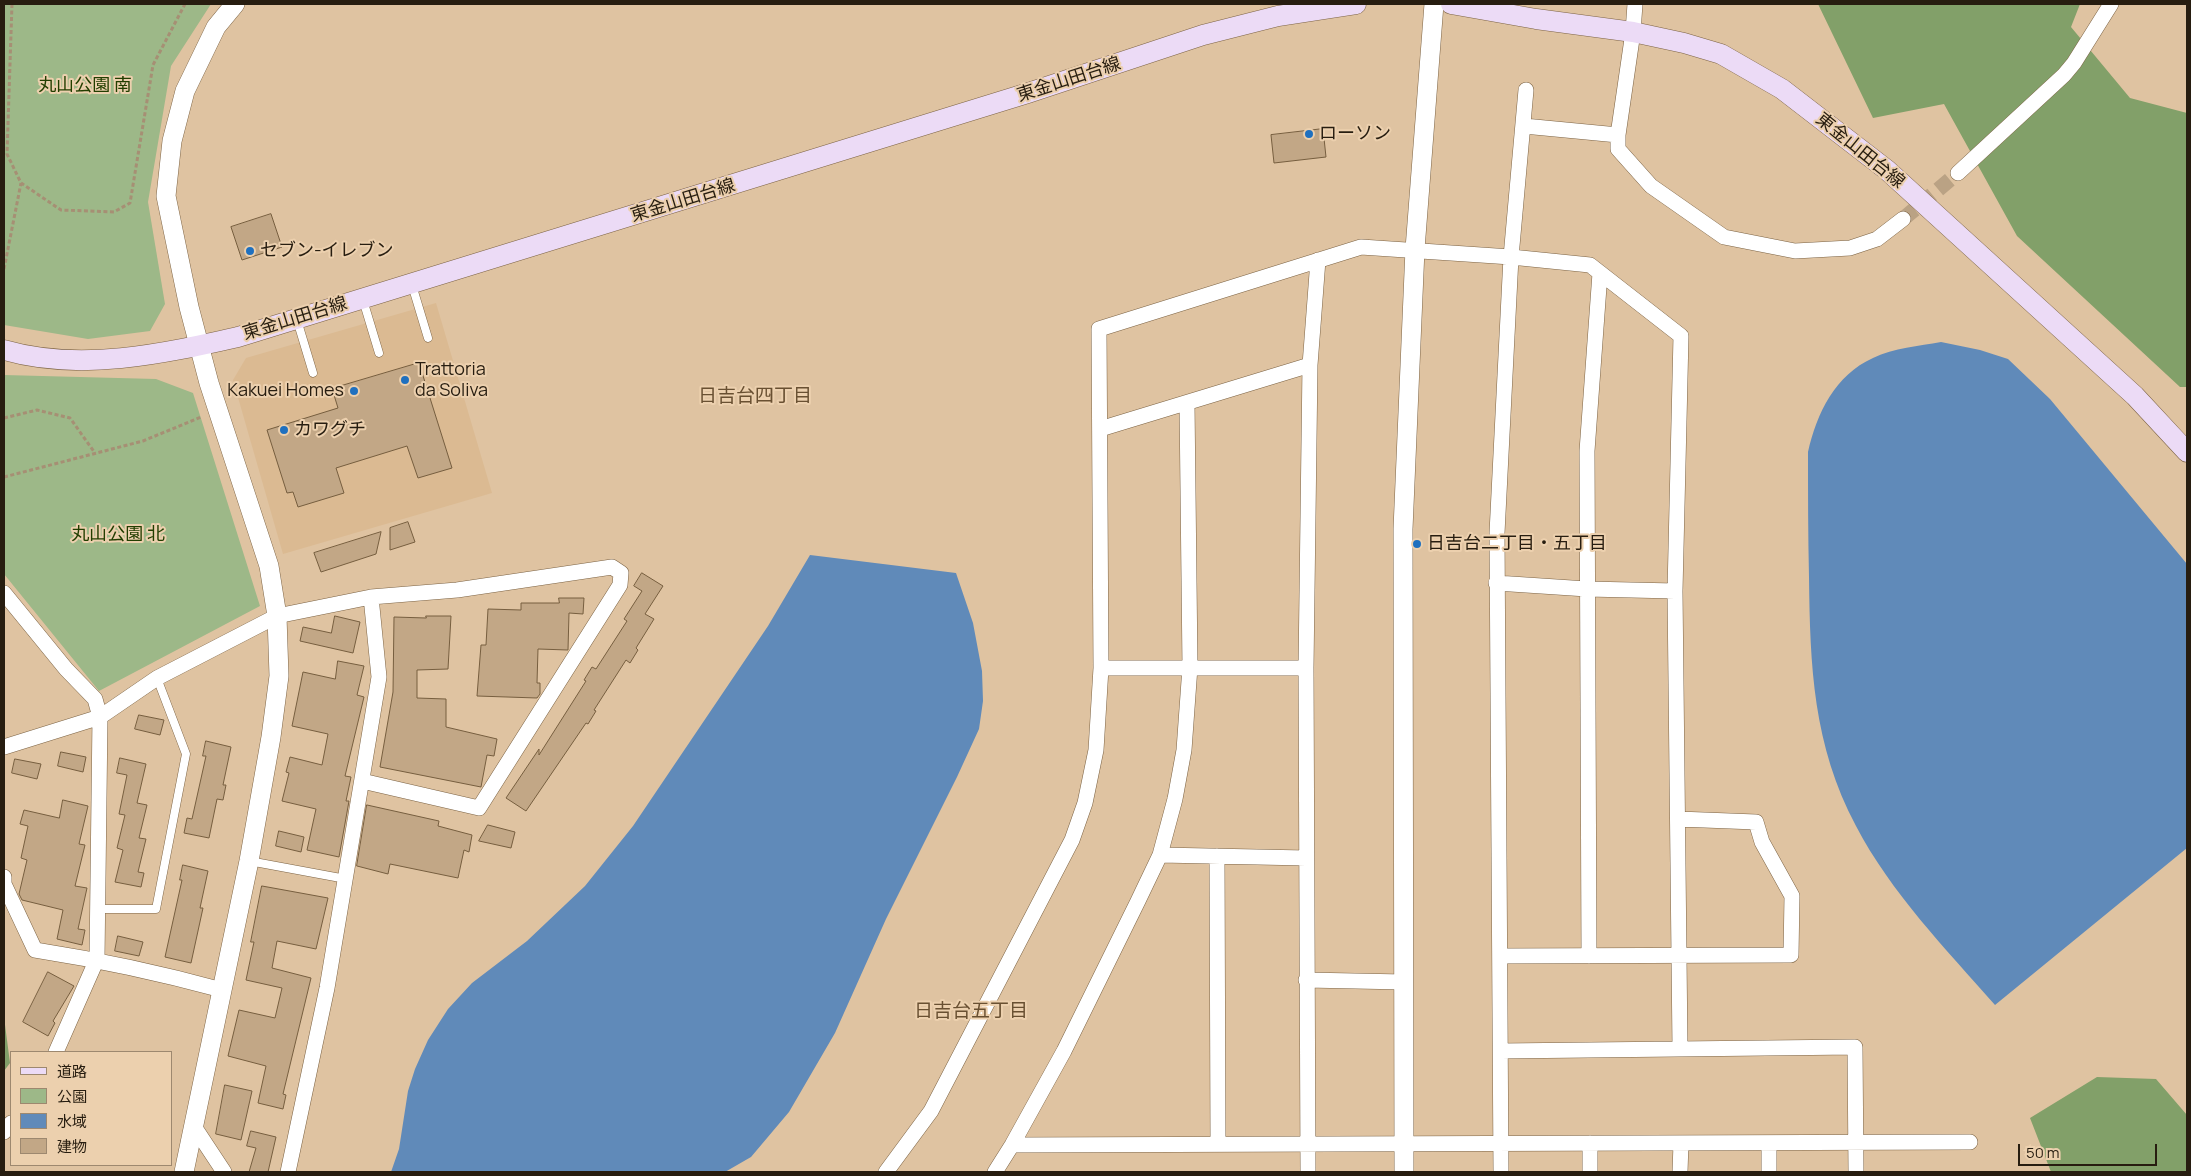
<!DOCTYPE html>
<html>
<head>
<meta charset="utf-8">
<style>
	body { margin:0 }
	#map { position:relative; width:2191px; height:1176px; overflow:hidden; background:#dfc3a1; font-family:Manrope,"Noto Sans JP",sans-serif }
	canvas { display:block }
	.frame { position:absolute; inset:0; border:5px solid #271d10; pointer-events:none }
	.legend { position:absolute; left:10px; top:1051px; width:162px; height:115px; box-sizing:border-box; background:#ecd0ae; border:1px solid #9d886f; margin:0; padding:6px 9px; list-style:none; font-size:15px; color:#271d10 }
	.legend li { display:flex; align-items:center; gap:10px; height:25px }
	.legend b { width:25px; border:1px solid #9d886f }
	.scale { position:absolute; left:2018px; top:1144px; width:139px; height:22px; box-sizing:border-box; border:2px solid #271d10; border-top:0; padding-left:6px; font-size:15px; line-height:18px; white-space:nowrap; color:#271d10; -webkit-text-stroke:4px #ecd0ae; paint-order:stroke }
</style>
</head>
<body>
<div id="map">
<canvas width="2191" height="1176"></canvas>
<div class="frame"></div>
<ul class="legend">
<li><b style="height:6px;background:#ecdbf6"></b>道路</li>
<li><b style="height:14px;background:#9db888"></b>公園</li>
<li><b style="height:14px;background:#608ab9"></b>水域</li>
<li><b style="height:14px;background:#c2a786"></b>建物</li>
</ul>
<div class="scale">50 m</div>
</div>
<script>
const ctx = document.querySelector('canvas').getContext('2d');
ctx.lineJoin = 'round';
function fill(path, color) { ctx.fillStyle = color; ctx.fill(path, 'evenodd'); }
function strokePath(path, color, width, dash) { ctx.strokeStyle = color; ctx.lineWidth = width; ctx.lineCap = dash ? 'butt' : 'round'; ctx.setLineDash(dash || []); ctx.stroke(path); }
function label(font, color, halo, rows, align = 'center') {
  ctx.font = font + ' Manrope,"Noto Sans JP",sans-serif'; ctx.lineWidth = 4; ctx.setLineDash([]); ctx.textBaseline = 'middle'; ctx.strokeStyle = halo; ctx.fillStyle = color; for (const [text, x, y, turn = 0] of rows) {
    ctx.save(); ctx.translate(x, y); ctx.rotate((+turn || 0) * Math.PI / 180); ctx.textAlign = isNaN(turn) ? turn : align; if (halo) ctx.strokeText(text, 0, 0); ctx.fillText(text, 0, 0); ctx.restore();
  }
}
fill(new Path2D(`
	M 436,303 L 492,493 L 283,554 L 233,380 L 246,358 Z`), '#dbba92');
fill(new Path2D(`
	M 4,4 L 211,4 L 171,66 L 148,202 L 165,304 L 150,331 L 88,339 L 4,325 Z
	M 4,375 L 156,379 L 193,393 L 260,606 L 99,691 L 4,574 Z`), '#9db888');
fill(new Path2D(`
	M 1818,4 L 2080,4 L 2071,27 L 2130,98 L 2187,113 L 2187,387 L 2180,387 L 2017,236 L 1944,104 L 1873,118 Z
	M 4,1017 L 10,1063 L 4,1071 Z
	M 2097,1077 L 2156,1079 L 2187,1115 L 2187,1172 L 2051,1172 L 2030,1118 Z`), '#82a069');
fill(new Path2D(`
	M 1941,342 L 1980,350 L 2008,359 L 2050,399 L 2187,564 L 2187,848 L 1995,1005 C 1946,949 1891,893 1856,826 C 1813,745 1810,666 1809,577 C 1808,535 1808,493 1808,452 C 1817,413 1835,375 1873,358 C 1894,348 1919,346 1941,342 Z
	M 810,555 L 956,573 L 973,623 L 982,671 L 983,701 L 979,729 L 957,777 L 886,919 L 835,1033 L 789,1112 L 751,1157 L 725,1172 L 391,1172 L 399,1149 L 408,1091 L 415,1069 L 428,1040 L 448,1009 L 472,983 L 527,941 L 585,886 L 633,826 L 768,626 Z`), '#608ab9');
const building = new Path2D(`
	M 1323,129 L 1326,157 L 1274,163 L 1271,135 Z
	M 271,214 L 282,247 L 242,260 L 231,227 Z
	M 419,363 L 452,468 L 418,478 L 407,446 L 336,468 L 344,493 L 298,507 L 293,492 L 287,493 L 267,430 L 338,408 L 334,395 L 340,393 L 338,387 Z
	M 408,522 L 415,542 L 390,550 L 390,528 Z
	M 381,532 L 376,554 L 321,572 L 314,553 Z
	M 642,573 L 663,586 L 645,614 L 654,619 L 636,648 L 638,650 L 630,663 L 626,660 L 594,710 L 596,711 L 588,724 L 586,723 L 526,811 L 506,798 L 539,749 L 539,755 L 586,681 L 584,680 L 592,667 L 596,669 L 627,621 L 624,619 L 642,591 L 634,586 Z
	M 559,598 L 584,598 L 583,614 L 569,613 L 568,650 L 538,649 L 537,683 L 540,683 L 540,694 L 537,698 L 477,696 L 481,645 L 486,645 L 488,609 L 521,610 L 521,603 L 559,603 Z
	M 335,616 L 360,622 L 353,653 L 300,641 L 303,627 L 331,633 Z
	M 426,616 L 451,616 L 448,669 L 417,670 L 417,698 L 446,699 L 446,727 L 497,739 L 494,756 L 487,755 L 481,787 L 380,767 L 393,692 L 394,617 L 426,618 Z
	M 338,661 L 364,666 L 357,695 L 364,697 L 345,776 L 351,777 L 346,801 L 349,801 L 339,857 L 307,850 L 316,809 L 282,801 L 289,773 L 286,772 L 290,757 L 322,765 L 328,734 L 292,726 L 303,672 L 335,679 Z
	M 139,715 L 164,720 L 160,735 L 135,729 Z
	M 206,741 L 231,747 L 223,785 L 226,785 L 223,800 L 217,799 L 209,838 L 184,833 L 187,818 L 192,819 L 206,756 L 203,756 Z
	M 61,752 L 86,757 L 83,772 L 58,766 Z
	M 120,758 L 146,764 L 137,803 L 147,805 L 139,838 L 146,839 L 138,872 L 144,873 L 141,887 L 115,882 L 123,850 L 117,848 L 125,815 L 119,814 L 127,775 L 117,773 Z
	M 15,759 L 41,764 L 37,779 L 12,773 Z
	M 63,800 L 88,806 L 79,844 L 85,845 L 75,886 L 87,888 L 78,929 L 85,930 L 82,945 L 57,939 L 63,910 L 22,900 L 19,894 L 27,860 L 21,858 L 28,826 L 20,824 L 24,810 L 59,818 Z
	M 367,805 L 439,821 L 438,826 L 472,835 L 469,852 L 464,850 L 458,878 L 390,864 L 388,874 L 357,866 Z
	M 488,825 L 515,832 L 511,848 L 479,841 Z
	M 279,831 L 304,837 L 301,852 L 276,846 Z
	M 183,865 L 208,871 L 200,908 L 203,908 L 191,963 L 165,957 L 182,880 L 180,880 Z
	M 262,886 L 328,898 L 316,949 L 277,941 L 272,968 L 311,978 L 283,1094 L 286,1095 L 283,1109 L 258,1103 L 266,1066 L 228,1056 L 239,1010 L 275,1018 L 282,988 L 246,980 L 254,942 L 251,942 Z
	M 118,936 L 143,942 L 139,956 L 115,951 Z
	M 48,972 L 74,986 L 53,1021 L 55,1023 L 48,1036 L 23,1022 Z
	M 225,1085 L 252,1091 L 241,1140 L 216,1134 Z
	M 251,1131 L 276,1137 L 268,1172 L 249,1172 L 256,1148 L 247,1146 Z`);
fill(building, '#c2a786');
strokePath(building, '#765e3f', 1);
strokePath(new Path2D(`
	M 1903,219 L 1958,173`), '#baa284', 15, [15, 8]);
const service = new Path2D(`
	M 412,285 L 428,338
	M 363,300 L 379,353
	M 297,320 L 313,373
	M 249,861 L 346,879
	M 98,909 L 156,909 L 186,754 L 157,678`);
const minor = new Path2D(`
	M 1635,4 L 1633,32 L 1618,135 L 1618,149 L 1651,186 L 1724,237 L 1795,251 L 1850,248 L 1877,239 L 1903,219
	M 1524,126 L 1618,135
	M 1958,173 L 2064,75 L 2074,63 L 2111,4
	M 1100,429 L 1310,365
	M 1496,583 L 1587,589 L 1675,591
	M 4,593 L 66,669 L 95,699 L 100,717 L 97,959 L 56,1052
	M 1101,668 L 1306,668
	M 4,747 L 100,717 L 157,678 L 277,616 L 371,597 L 457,590 L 612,567 L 621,573 L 620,585 L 479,808 L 362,781
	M 1160,855 L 1306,858
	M 1217,856 L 1218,1144
	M 4,877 L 4,884 L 35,950 C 99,960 160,973 222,990
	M 1500,956 L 1791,955 L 1792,896 L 1762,842 L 1756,822 L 1678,819
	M 1589,956 L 1587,451 L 1600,273
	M 1306,980 L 1404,982
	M 1501,1051 L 1855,1047 L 1856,1172
	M 193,1125 L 224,1172
	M 4,1132 L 11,1123
	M 1012,1145 L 1970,1142
	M 288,1172 L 327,988 L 379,677 L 371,597
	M 886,1172 L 931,1111 L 1072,840 L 1085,803 L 1096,750 L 1101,668 L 1099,329 L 1361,247 L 1511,257 L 1590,265 L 1681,336 L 1675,591 L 1680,1048
	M 995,1172 L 1012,1145 L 1064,1051 L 1138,901 L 1160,855 L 1175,799 L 1184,750 L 1190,667 L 1187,403
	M 1308,1172 L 1306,668 L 1310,365 L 1318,260
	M 1501,1172 L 1497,533 L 1511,257 L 1526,90
	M 1590,1172 L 1590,1143
	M 1680,1172 L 1681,1143
	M 1769,1172 L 1769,1143`);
const tertiary = new Path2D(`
	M 184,1172 L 249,861 L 271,737 L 279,676 L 277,616 L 269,566 L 209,383 L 189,307 L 166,196 L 172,141 L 185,91 L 216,27 L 235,4
	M 1404,1172 L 1403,529 L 1415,249 L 1434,4`);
const secondary = new Path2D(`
	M 1451,4 L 1536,19 L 1633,32 L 1684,43 L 1721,54 L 1782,89 L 1887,170 L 2135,396 L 2187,452
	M 4,350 C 80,372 162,354 238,337 L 1028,93 L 1203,35 L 1278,16 L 1356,4`);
strokePath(service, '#7c6344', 9);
strokePath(minor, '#7c6344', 16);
strokePath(tertiary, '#7c6344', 20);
strokePath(secondary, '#7c6344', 21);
strokePath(new Path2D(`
	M 12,4 L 7,154 L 21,183 L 61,210 L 114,212 L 130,203 L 153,65 L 185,4
	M 4,269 L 21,183
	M 4,418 L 37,410 L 70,418 L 95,453
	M 4,477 L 143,441 L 201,417`), '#a68f74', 3, [4, 2.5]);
strokePath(service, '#fff', 8);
strokePath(minor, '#fff', 15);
strokePath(tertiary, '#fff', 19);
strokePath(secondary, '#ecdbf6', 20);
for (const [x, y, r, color] of [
	[1309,134,5,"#1f70bf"],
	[250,251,5,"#1f70bf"],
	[405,380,5,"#1f70bf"],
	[354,391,5,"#1f70bf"],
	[284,430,5,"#1f70bf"],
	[1417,544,5,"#1f70bf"]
]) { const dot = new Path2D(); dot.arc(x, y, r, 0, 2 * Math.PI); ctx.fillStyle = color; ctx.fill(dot); strokePath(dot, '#ecd0ae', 2); }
label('18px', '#271d10', '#ecd0ae', [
	["東金山田台線",1069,80,-18],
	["東金山田台線",1860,151,39],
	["東金山田台線",683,201,-17],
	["東金山田台線",295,319,-17]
]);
label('18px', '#223e00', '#ecd0ae', [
	["丸山公園 南",85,86],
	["丸山公園 北",118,535]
]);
label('18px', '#271d10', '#ecd0ae', [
	["ローソン",1319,134],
	["セブン-イレブン",260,251],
	["Trattoria",415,370],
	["da Soliva",415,391],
	["Kakuei Homes",344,391,"right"],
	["カワグチ",294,430],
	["日吉台二丁目・五丁目",1427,544]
], 'left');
label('19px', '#695032', '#ecd0ae', [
	["日吉台四丁目",755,397],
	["日吉台五丁目",971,1012]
]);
</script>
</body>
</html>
